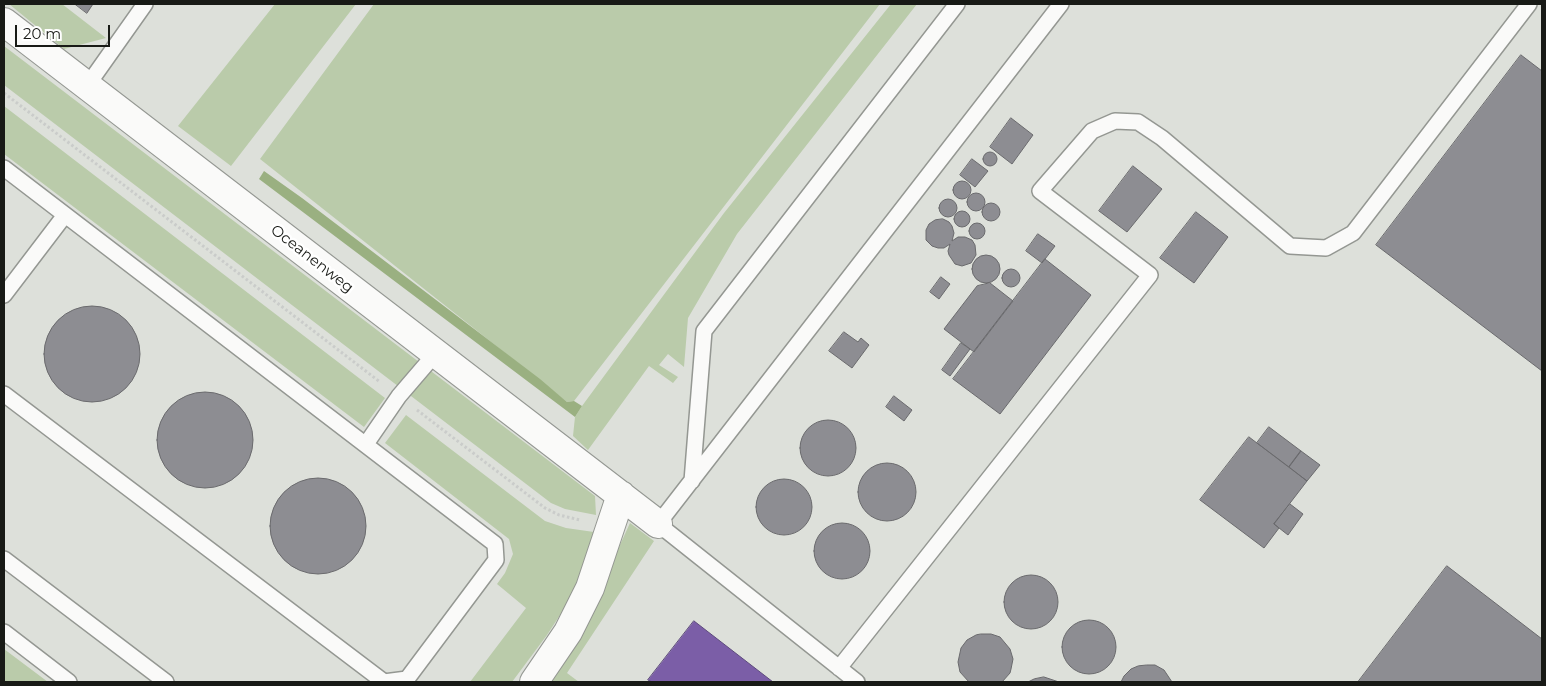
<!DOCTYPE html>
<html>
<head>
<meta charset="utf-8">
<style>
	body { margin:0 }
	#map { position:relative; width:1546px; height:686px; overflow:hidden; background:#dde0da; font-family:Montserrat,sans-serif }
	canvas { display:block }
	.frame { position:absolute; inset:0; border:5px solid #181a16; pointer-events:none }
	.scale { position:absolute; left:15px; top:25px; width:95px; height:22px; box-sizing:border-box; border:2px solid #181a16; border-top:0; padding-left:6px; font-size:15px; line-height:18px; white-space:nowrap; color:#181a16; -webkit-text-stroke:4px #fff; paint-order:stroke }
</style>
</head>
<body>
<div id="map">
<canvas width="1546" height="686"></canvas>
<div class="frame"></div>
<div class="scale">20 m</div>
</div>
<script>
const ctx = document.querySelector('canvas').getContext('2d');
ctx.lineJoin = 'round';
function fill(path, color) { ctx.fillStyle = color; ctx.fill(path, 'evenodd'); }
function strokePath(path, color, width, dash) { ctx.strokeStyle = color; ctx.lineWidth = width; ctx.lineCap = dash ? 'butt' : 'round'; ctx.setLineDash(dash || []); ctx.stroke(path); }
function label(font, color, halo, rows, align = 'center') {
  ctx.font = font + ' Montserrat,sans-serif'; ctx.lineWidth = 5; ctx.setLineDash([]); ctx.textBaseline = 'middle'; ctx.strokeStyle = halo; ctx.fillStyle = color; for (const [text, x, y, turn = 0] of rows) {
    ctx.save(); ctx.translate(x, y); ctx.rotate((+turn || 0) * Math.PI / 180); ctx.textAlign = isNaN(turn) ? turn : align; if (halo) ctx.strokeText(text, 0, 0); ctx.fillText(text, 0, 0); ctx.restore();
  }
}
fill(new Path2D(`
	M 9,4 L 62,4 L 106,38 L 64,49 Z
	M 275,4 L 356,4 L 231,166 L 178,126 Z
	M 374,4 L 880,4 L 574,401 L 567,402 L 260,159 Z
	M 891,4 L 917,4 L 737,234 L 688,318 L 684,367 L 668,354 L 659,365 L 678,377 L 673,383 L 649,366 L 588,450 L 573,436 L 575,417 L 582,406 L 724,213 Z
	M 4,46 L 595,496 L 596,515 L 565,509 L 551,503 L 4,85 Z
	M 4,106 L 385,398 L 364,427 L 4,154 Z
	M 406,415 L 545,521 L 566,528 L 594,532 L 575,592 L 547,635 L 512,682 L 470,682 L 526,608 L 497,584 L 505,573 L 513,554 L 509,539 L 385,443 Z
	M 630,523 L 654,541 L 567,673 L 579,682 L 543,682 L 603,582 Z
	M 4,649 L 48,682 L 4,682 Z`), '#bacbaa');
fill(new Path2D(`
	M 264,171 L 302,198 L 540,379 L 567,402 L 574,401 L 582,406 L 575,417 L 259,179 Z`), '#9ab081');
const offices = new Path2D(`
	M 694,621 L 773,682 L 652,682 L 648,680 Z`);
fill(offices, '#7b5ea7');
strokePath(offices, '#5d4a7c', 1);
const industry = new Path2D(`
	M 75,4 L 93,4 L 87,13 Z
	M 1521,55 L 1542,71 L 1542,371 L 1376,245 Z
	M 1011,118 L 1033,135 L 1012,164 L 990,147 Z
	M983 159a7 7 0 1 1 14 0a7 7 0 1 1-14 0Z
	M 972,159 L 988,171 L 975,187 L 960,175 Z
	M 1133,166 L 1162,189 L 1127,232 L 1099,211 Z
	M953 190a9 9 0 1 1 18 0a9 9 0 1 1-18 0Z
	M967 202a9 9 0 1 1 18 0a9 9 0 1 1-18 0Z
	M939 208a9 9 0 1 1 18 0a9 9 0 1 1-18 0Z
	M982 212a9 9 0 1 1 18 0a9 9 0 1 1-18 0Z
	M954 219a8 8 0 1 1 16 0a8 8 0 1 1-16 0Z
	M 1196,212 L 1228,237 L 1194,283 L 1160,258 Z
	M 943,219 L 949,222 L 952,226 L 954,233 L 952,241 L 958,237 L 965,237 L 972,240 L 975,245 L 976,255 L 971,263 L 962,266 L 955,264 L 949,255 L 948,251 L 950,244 L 944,248 L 938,248 L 932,246 L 926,240 L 926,230 L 929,224 L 935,220 Z
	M969 231a8 8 0 1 1 16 0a8 8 0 1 1-16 0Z
	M 1038,234 L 1055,246 L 1042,263 L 1026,251 Z
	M972 269a14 14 0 1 1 28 0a14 14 0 1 1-28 0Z
	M 1045,259 L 1091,295 L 1000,414 L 953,379 Z
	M1002 278a9 9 0 1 1 18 0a9 9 0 1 1-18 0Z
	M 941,277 L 950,284 L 939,299 L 930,292 Z
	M 990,283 L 1013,301 L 974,352 L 944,329 L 977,286 Z
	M44 354a48 48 0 1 1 96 0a48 48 0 1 1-96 0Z
	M 844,332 L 858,342 L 861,338 L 869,345 L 852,368 L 829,351 Z
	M 961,343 L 970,349 L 950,376 L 942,370 Z
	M157 440a48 48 0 1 1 96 0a48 48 0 1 1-96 0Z
	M 894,396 L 912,410 L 904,421 L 886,407 Z
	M800 448a28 28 0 1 1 56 0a28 28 0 1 1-56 0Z
	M 1269,427 L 1301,451 L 1289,467 L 1257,443 Z
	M 1249,437 L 1307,481 L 1274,524 L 1279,528 L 1264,548 L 1200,500 Z
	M 1301,451 L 1320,465 L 1307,481 L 1289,467 Z
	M858 492a29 29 0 1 1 58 0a29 29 0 1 1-58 0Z
	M270 526a48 48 0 1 1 96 0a48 48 0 1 1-96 0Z
	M756 507a28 28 0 1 1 56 0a28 28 0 1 1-56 0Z
	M 1290,504 L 1303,514 L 1288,535 L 1274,524 Z
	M814 551a28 28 0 1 1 56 0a28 28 0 1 1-56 0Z
	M 1447,566 L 1542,639 L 1542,682 L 1358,682 Z
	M1004 602a27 27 0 1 1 54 0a27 27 0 1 1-54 0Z
	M1062 647a27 27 0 1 1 54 0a27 27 0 1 1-54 0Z
	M 981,634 L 991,634 L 1000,637 L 1010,649 L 1013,659 L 1011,669 L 1010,673 L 1002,682 L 969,682 L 960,672 L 958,662 L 961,648 L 967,640 L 976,635 Z
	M 1147,665 L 1155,665 L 1164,670 L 1172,682 L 1121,682 L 1124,676 L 1131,669 L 1138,666 Z
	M 1044,677 L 1059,682 L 1028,682 L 1034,679 Z`);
fill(industry, '#8d8d92');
strokePath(industry, '#6a6a6d', 1);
const service = new Path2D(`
	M 87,86 L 145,4
	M 4,168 L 495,544 L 496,560 L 407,679 L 384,682 L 4,394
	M 4,295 L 65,215
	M 366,444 L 399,396 L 435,354
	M 692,481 L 704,331 L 957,4
	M 4,559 L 166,682
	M 4,632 L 69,682
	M 839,668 L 1150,275 L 1040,191 L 1092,131 L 1115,121 L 1138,122 L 1162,138 L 1290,246 L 1326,248 L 1353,233 L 1529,4
	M 857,682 L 658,524 L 1061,4`);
const minor = new Path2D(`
	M 4,22 L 658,524
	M 534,682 L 568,632 L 590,588 L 621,495`);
strokePath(service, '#949792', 18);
strokePath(minor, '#949792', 30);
strokePath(new Path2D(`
	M 4,93 L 380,382
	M 417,410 L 545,508 L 559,515 L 580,520`), '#caccca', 3, [2.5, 2.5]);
strokePath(service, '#fafaf9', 15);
strokePath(minor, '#fafaf9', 28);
label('15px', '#181a16', '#fff', [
	["Oceanenweg",312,259,38]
]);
</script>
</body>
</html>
